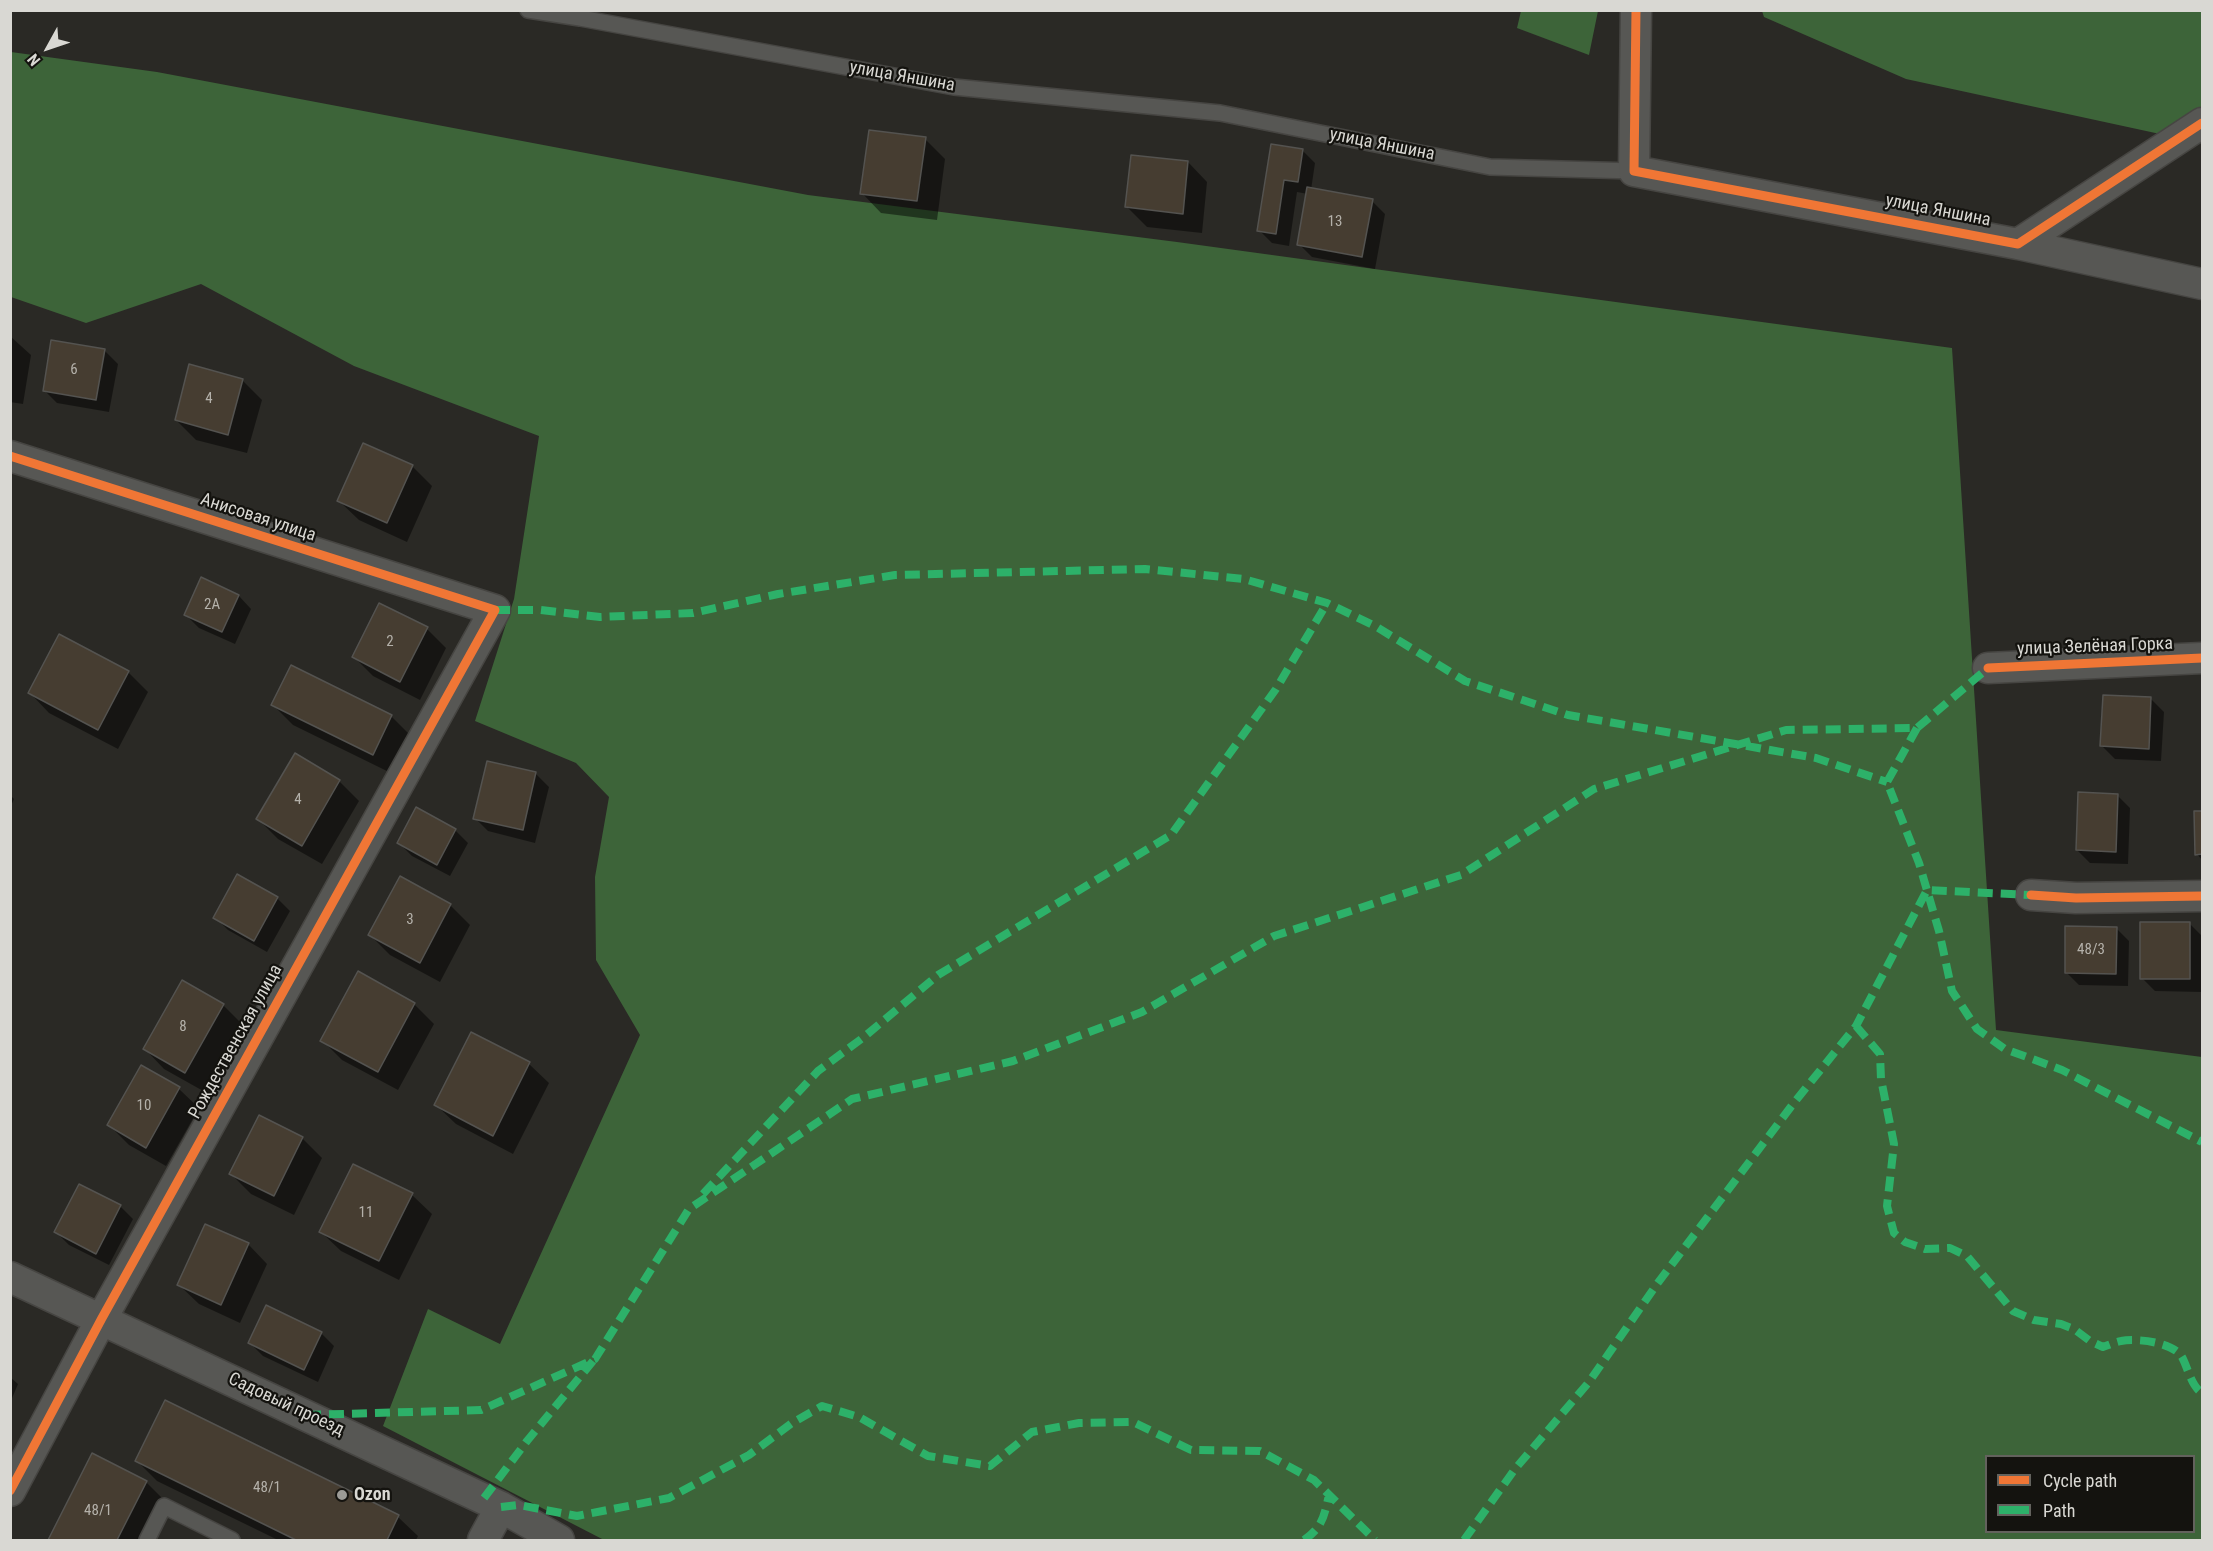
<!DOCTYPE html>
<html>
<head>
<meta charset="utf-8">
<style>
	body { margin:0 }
	#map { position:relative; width:2213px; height:1551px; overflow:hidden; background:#2a2925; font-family:"Roboto Condensed",sans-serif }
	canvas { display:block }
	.frame { position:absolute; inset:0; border:12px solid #d9d8d3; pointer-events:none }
	.legend { position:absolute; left:1985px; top:1455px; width:210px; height:78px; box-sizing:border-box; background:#14130f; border:2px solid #63625d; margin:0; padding:8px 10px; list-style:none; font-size:18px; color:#d9d8d3 }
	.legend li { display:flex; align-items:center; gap:12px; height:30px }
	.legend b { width:30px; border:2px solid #63625d }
	.north { position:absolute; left:18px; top:18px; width:60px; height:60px; -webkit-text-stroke:4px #14130f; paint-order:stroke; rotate:230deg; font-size:16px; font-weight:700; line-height:24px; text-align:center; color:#d9d8d3 }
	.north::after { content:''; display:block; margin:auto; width:21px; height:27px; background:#d9d8d3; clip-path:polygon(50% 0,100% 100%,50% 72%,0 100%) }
</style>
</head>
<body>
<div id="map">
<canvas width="2213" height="1551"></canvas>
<div class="frame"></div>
<ul class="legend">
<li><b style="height:8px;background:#f07635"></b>Cycle path</li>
<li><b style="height:8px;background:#2db169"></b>Path</li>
</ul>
<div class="north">N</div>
</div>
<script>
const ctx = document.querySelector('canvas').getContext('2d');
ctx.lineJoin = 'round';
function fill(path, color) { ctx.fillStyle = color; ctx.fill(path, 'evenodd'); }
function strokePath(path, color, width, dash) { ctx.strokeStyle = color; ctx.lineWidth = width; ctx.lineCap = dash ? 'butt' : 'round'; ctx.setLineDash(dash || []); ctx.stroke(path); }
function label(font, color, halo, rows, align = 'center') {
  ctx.font = font + ' "Roboto Condensed",sans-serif'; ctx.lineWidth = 4.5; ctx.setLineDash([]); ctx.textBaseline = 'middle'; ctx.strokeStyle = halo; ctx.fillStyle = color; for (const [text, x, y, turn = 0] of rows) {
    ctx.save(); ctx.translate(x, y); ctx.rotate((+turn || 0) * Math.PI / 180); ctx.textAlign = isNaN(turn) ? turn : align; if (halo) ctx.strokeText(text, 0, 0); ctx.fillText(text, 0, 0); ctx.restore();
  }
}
fill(new Path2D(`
	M 1521,11 L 1598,11 L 1589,55 L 1517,28 Z
	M 1762,11 L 2202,11 L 2202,111 L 2160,134 L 1906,79 L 1764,17 Z
	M 11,52 L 157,72 L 808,195 L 1177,242 L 1952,348 L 1996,1030 L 2202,1057 L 2202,1540 L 604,1540 L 383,1426 L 428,1309 L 500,1344 L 640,1035 L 596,960 L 595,877 L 609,797 L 576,763 L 475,721 L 514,599 L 539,436 L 354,366 L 201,284 L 86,323 L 11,297 ZM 1986,1456 L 2194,1456 L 2194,1532 L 1986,1532 Z`), '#3d6439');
fill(new Path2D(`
	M 925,139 L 945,159 L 937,220 L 881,213 L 862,193 Z
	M 1273,145 L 1302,150 L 1315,163 L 1311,190 L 1372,201 L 1385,214 L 1375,269 L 1312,257 L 1299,244 L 1308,194 L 1297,192 L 1289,246 L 1272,243 L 1259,230 Z
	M 1188,162 L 1207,182 L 1202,233 L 1147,227 L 1127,207 Z
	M 10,336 L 31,355 L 23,404 L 10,402 Z
	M 105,351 L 118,364 L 109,412 L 57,403 L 44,390 Z
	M 242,380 L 262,400 L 247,453 L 196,440 L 176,420 Z
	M 412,466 L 432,486 L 407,542 L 359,520 L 339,501 Z
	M 239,596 L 251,609 L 235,644 L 199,628 L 186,615 Z
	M 427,629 L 446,648 L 420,700 L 373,676 L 354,657 Z
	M 292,667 L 391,716 L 411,736 L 393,774 L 293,725 L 273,705 Z
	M 128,672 L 148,692 L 118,749 L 49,713 L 30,693 Z
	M 2151,699 L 2164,712 L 2161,761 L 2115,759 L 2102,746 Z
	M 536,774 L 549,787 L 535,843 L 488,831 L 475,818 Z
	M 339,781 L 359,801 L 322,864 L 278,839 L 258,819 Z
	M 10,795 L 14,799 L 10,808 Z
	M 2117,795 L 2130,808 L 2128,864 L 2090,863 L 2077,850 Z
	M 2202,812 L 2202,860 L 2197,854 L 2195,813 Z
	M 455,830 L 468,843 L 450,876 L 412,856 L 399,843 Z
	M 401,878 L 450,905 L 470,925 L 440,982 L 390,955 L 370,935 Z
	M 277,898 L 290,911 L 267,952 L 228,930 L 215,917 Z
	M 2189,923 L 2202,936 L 2202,992 L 2155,991 L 2142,978 Z
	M 2116,928 L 2129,941 L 2128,986 L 2079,985 L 2066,972 Z
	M 358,973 L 414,1004 L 434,1024 L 398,1090 L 342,1060 L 322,1040 Z
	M 223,1005 L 243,1025 L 205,1092 L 164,1069 L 145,1049 Z
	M 472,1034 L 529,1064 L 549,1083 L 513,1154 L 456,1124 L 436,1105 Z
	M 179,1089 L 199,1108 L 166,1166 L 129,1145 L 109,1125 Z
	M 302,1138 L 322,1158 L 294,1215 L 251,1194 L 231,1174 Z
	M 412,1195 L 432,1214 L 399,1280 L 341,1251 L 321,1232 Z
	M 120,1206 L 133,1219 L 109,1265 L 69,1245 L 56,1232 Z
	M 248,1244 L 267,1264 L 240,1323 L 199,1304 L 179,1285 Z
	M 321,1333 L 334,1346 L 318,1382 L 263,1356 L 250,1343 Z
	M 10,1377 L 18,1384 L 10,1403 Z
	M 166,1402 L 398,1517 L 418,1536 L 416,1540 L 278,1540 L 157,1481 L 137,1461 Z
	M 92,1455 L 146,1482 L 166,1502 L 147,1540 L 50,1540 Z`), '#0007');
const building = new Path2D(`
	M 869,130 L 926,137 L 917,201 L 860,194 Z
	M 1271,144 L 1303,149 L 1298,182 L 1284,180 L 1276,234 L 1257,231 Z
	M 1131,155 L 1188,161 L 1183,214 L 1125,207 Z
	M 1307,187 L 1373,199 L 1362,257 L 1297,245 Z
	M 51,340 L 105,349 L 96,400 L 43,391 Z
	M 189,364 L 243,379 L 228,435 L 175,420 Z
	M 363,443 L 413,465 L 387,523 L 337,501 Z
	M 201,577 L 239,595 L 222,632 L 184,615 Z
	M 379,603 L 428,627 L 400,682 L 352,657 Z
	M 59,634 L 129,671 L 98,730 L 28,693 Z
	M 291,665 L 392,715 L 373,755 L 271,705 Z
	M 2103,695 L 2151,697 L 2149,749 L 2100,746 Z
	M 295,753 L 340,780 L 302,846 L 256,819 Z
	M 487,761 L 536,772 L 523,830 L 473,819 Z
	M 2078,792 L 2118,794 L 2116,852 L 2076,850 Z
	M 416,807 L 456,829 L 437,865 L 397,843 Z
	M 2194,811 L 2202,811 L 2202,854 L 2195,855 Z
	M 237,874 L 278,897 L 254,941 L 213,918 Z
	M 400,876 L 451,904 L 420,963 L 368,935 Z
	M 2140,922 L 2190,922 L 2190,979 L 2140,979 Z
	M 2065,926 L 2117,927 L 2116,974 L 2065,973 Z
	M 358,971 L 415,1003 L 378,1072 L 320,1041 Z
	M 182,980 L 224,1004 L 185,1073 L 143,1049 Z
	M 471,1032 L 530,1062 L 493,1136 L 434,1105 Z
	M 141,1065 L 180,1087 L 146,1148 L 107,1125 Z
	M 259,1115 L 303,1137 L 274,1196 L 229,1174 Z
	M 353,1164 L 413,1193 L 379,1261 L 319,1232 Z
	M 79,1184 L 121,1205 L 96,1254 L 54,1232 Z
	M 205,1224 L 249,1243 L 221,1305 L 177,1285 Z
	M 266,1305 L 322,1332 L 304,1370 L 248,1343 Z
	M 165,1400 L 399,1515 L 387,1540 L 296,1540 L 135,1461 Z
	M 92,1453 L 147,1481 L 117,1540 L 48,1540 Z`);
fill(building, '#463d31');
strokePath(building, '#545350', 1.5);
const service = new Path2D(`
	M 528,10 L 580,18 L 954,87 L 1220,113 L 1490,167 L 1634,171
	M 147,1540 L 164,1506 L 232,1540`);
const minor = new Path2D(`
	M 1636,10 L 1634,171 L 2018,244 L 2202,123
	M 2018,244 L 2202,284
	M 10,456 L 495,610 L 102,1318 L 10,1491
	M 1988,668 L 2202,658
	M 2031,895 L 2076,898 L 2202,896
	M 10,1277 L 501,1507 L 559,1540
	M 483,1540 L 501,1507`);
strokePath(service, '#464542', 18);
strokePath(minor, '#464542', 33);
strokePath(service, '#575754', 15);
strokePath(minor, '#575754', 30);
strokePath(new Path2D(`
	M 495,610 L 541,610 L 600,617 L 693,613 L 778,594 L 895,575 L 1145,569 L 1244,579 L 1327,603 L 1375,626 L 1465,681 L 1568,715 L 1816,758 L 1887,782
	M 1917,728 L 1887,782 L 1919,863 L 1939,931 L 1952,991 L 1977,1029 L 2005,1049 L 2062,1070 L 2202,1142
	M 1856,1026 L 1880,1054 L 1881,1079 L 1894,1144 L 1887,1206 L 1894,1233 L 1905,1242 L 1925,1249 L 1950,1248 L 1967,1256 L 2013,1311 L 2034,1320 L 2061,1324 L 2074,1329 L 2090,1341 L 2103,1347 C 2109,1345 2115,1342 2121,1341 C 2136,1338 2173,1342 2182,1357 C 2188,1368 2191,1386 2202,1393
	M 703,1194 L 818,1071 L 864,1037 L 938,975 L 1171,835 L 1276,689 L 1327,603
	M 306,1415 L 481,1410 L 595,1359 L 689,1209 L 852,1099 L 1013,1061 L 1142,1012 L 1274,936 L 1461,875 L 1594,789 L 1786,730 L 1917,728 L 1988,668
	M 484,1498 L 527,1441 L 593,1361
	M 501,1507 L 519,1505 L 577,1516 L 669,1498 L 749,1455 L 792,1423 L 822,1406 L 859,1417 L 928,1456 L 990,1466 L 1032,1432 L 1079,1423 L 1133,1422 L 1191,1450 L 1260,1451 L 1314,1480 L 1375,1540
	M 1304,1540 C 1323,1527 1324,1516 1329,1495
	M 1464,1540 L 1515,1469 L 1589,1382 L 1657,1284 L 1793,1104 L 1856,1026 L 1927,890 L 2031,895`), '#2db169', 8, [15, 8]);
strokePath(new Path2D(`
	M 1636,10 L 1634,171 L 2018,244 L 2202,123
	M 10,456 L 495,610 L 102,1318 L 10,1491
	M 1988,668 L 2202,658
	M 2031,895 L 2076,898 L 2202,896`), '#f07635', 9);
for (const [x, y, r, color] of [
	[342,1495,6,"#9c9b96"]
]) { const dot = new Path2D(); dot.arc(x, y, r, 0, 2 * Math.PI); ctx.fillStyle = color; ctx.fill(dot); strokePath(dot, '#14130f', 2); }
label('15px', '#b4b1aa', null, [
	["13",1335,222],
	["6",74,370],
	["4",209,399],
	["2А",212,605],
	["2",390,642],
	["4",298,800],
	["3",410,920],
	["48/3",2091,950],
	["8",183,1027],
	["10",144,1106],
	["11",366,1213],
	["48/1",267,1488],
	["48/1",98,1511]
]);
label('18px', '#d9d8d3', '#14130f', [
	["улица Яншина",902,77,10],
	["улица Яншина",1382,145,11],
	["улица Яншина",1938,211,11],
	["Анисовая улица",258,518,18],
	["улица Зелёная Горка",2095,647,-2],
	["Рождественская улица",236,1042,-61],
	["Садовый проезд",286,1405,25]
]);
label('bold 18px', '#d9d8d3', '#14130f', [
	["Ozon",354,1495]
], 'left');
</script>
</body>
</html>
